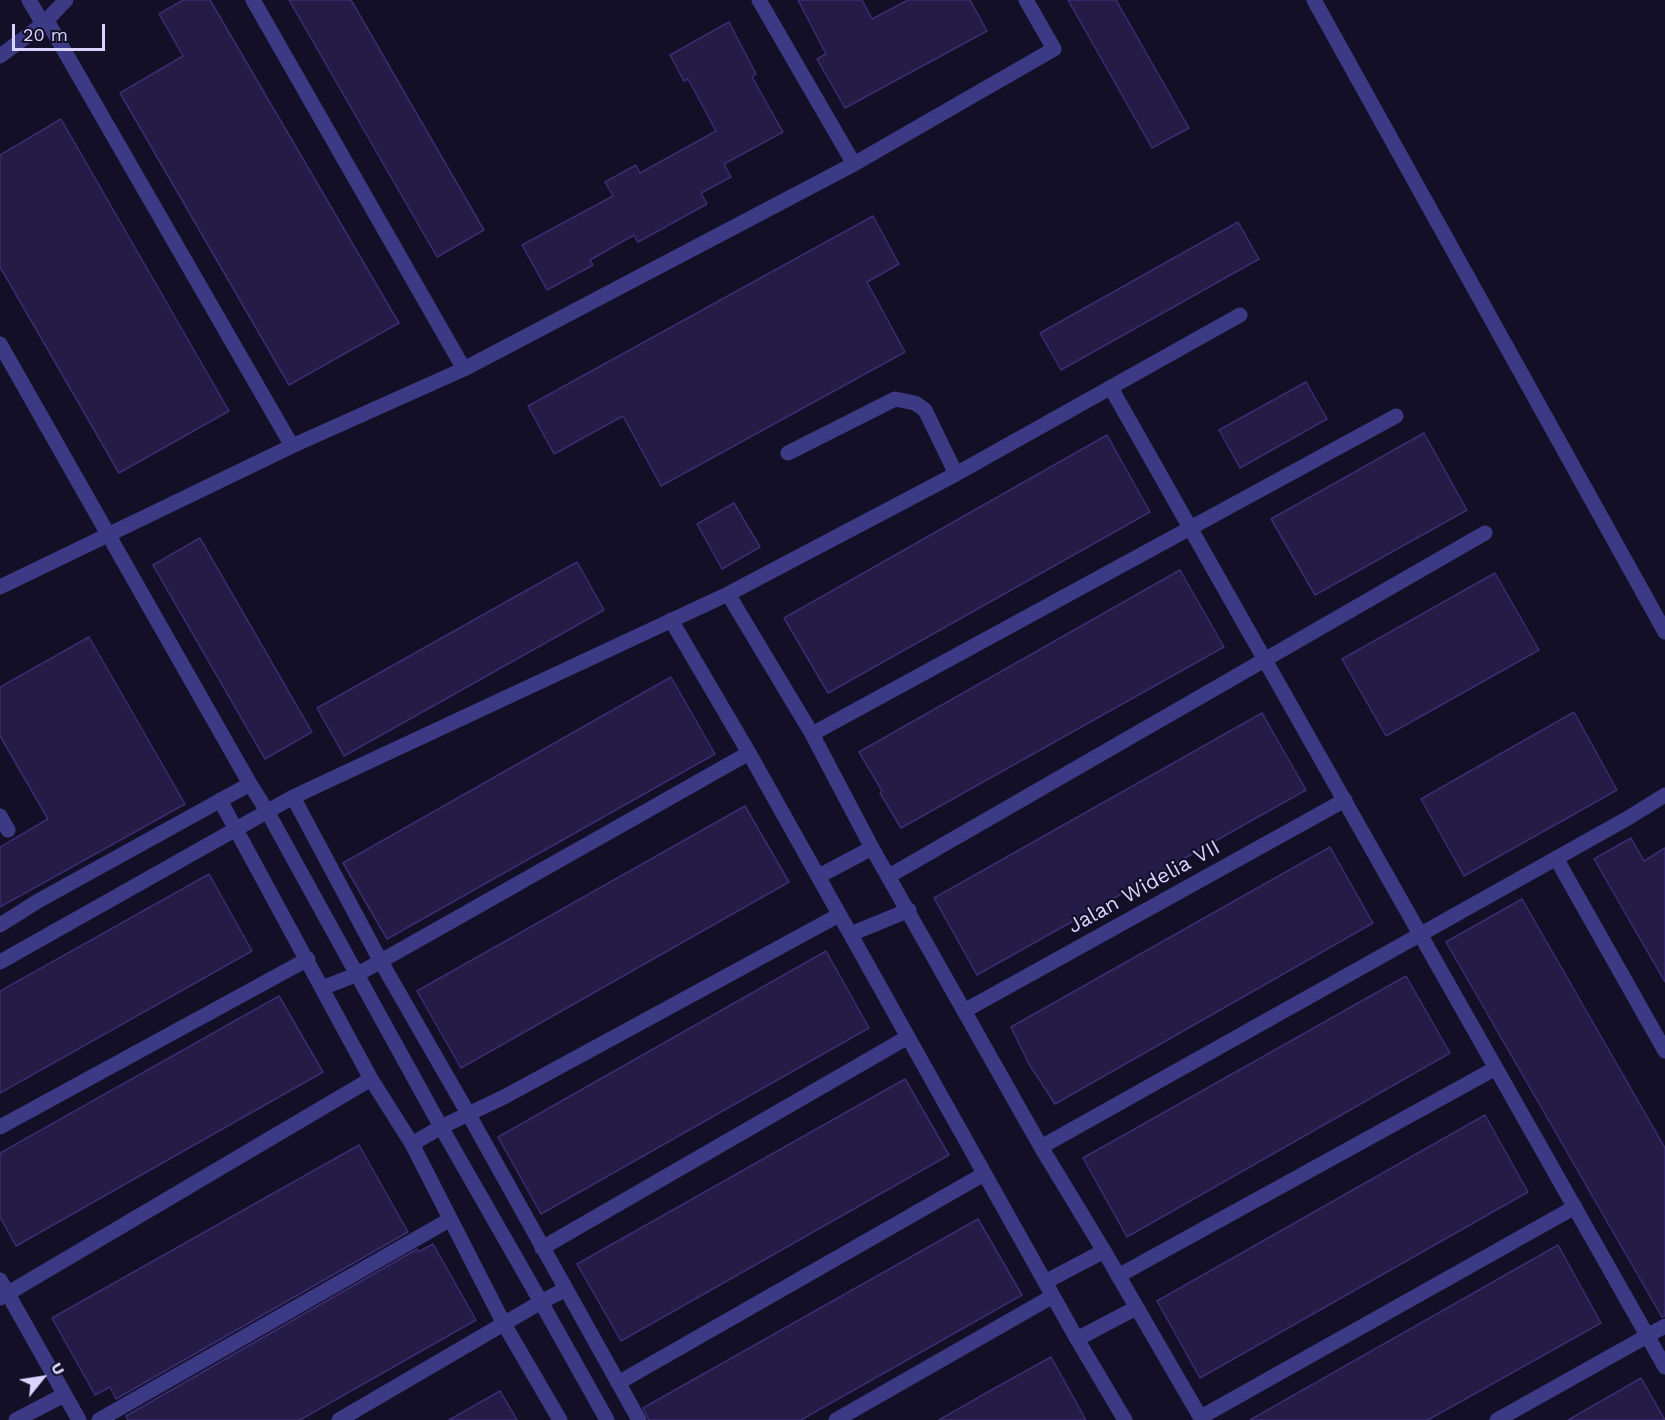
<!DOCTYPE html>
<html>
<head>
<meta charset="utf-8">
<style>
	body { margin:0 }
	#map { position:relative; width:1665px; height:1420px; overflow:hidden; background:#130f26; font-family:"Work Sans",sans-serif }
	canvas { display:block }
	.north { position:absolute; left:12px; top:1348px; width:60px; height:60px; -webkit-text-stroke:4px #130f26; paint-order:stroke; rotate:60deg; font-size:16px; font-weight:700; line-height:24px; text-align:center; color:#d9d4ff }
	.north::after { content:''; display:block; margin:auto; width:21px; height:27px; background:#d9d4ff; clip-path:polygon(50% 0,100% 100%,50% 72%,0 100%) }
	.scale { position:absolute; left:12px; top:24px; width:93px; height:27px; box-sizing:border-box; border:3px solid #d9d4ff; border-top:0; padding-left:8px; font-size:18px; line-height:21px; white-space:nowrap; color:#d9d4ff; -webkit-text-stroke:4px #130f26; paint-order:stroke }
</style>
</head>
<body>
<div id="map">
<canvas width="1665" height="1420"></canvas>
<div class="north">U</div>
<div class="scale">20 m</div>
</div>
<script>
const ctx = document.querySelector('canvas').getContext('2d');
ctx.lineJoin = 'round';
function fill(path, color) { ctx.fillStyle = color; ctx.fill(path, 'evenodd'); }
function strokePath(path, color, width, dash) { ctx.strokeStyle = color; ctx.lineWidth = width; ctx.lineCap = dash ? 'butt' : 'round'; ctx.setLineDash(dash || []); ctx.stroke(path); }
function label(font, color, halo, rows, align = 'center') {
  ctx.font = font + ' "Work Sans",sans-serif'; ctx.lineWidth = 4.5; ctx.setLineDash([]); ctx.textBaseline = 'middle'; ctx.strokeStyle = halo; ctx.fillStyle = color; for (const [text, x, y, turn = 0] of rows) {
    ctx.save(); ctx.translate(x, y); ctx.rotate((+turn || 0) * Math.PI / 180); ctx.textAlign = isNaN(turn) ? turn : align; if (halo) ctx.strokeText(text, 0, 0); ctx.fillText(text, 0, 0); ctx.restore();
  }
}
const building = new Path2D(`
	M 183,0 L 210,0 L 399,323 L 289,385 L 120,93 L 183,56 L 159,14 Z
	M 289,0 L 351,0 L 484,230 L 437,257 Z
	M 798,0 L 862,0 L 872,19 L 908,0 L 970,0 L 987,31 L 845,108 L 817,59 L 826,54 Z
	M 1068,0 L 1116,0 L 1189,128 L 1152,148 Z
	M 729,22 L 756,74 L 752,77 L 783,132 L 724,164 L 731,177 L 701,193 L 707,204 L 638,242 L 634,235 L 590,260 L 593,265 L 547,290 L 522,245 L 613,196 L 605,182 L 636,165 L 640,173 L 716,131 L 688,79 L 684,81 L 670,55 Z
	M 61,119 L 229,411 L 119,473 L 0,267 L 0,155 Z
	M 873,216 L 899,264 L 867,282 L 905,352 L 661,486 L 623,416 L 554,454 L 528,406 Z
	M 1238,222 L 1259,259 L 1061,370 L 1040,333 Z
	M 1306,382 L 1327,419 L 1240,468 L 1219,430 Z
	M 1424,433 L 1467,510 L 1315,595 L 1271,519 Z
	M 1107,435 L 1150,512 L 828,693 L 784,618 Z
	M 734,503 L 760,547 L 722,569 L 697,524 Z
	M 200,538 L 312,732 L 265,759 L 153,565 Z
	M 577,562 L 604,610 L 344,756 L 317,708 Z
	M 1180,570 L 1224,647 L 901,828 L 880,793 L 882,791 L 859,752 Z
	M 1495,573 L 1539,650 L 1386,736 L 1342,659 Z
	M 89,637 L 185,804 L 0,907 L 0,847 L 48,819 L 0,736 L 0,687 Z
	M 671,677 L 715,754 L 387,939 L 343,863 Z
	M 1574,712 L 1617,790 L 1464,876 L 1421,799 Z
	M 1262,713 L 1306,790 L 977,975 L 934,898 Z
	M 745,806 L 789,882 L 461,1068 L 417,991 Z
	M 1631,838 L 1644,861 L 1665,848 L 1665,982 L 1594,859 Z
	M 1330,847 L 1373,923 L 1055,1104 L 1029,1064 L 1011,1027 Z
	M 209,874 L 252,951 L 0,1093 L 0,991 Z
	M 1522,899 L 1665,1148 L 1665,1316 L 1662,1317 L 1446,942 Z
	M 826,951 L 869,1028 L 541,1214 L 498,1137 Z
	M 1406,976 L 1450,1053 L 1127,1237 L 1083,1158 Z
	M 279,996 L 323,1072 L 16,1246 L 0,1217 L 0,1153 Z
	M 905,1079 L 949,1155 L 621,1341 L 577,1264 Z
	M 1485,1115 L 1528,1192 L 1200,1378 L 1157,1301 Z
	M 359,1145 L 408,1232 L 116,1399 L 110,1387 L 95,1395 L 52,1318 Z
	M 978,1219 L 1022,1295 L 801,1420 L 649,1420 L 643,1408 Z
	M 433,1244 L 476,1320 L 300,1420 L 128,1420 L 126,1416 L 417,1249 L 418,1252 Z
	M 1558,1245 L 1601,1323 L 1428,1420 L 1250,1420 Z
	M 1051,1357 L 1086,1420 L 939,1420 L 986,1393 Z
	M 1641,1378 L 1665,1420 L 1568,1420 L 1617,1392 Z
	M 500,1391 L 517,1420 L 449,1420 Z`);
fill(building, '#241b47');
strokePath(building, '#3b2d73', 1.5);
strokePath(new Path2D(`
	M 29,0 L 43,24
	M 253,0 L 464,369
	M 759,0 L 854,164
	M 1314,0 L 1665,632
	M 46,19 L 292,446
	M 0,56 L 43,24 L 66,0
	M 0,344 L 250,784 L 267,811 L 441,1127 L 541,1302 L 607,1420
	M 1111,388 L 1665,1367
	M 788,453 L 895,399 L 915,403 L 925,410 L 956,474
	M 0,587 L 292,446 L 464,369 L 854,164 L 1054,49 L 1026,0
	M 728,594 L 812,734 L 872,848 L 1041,1147 L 1104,1251 L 1202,1420
	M 671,620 L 749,753 L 1077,1339 L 1125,1420
	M 812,734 L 1396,416
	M 293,797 L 380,960 L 469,1115 L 639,1420
	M 220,800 L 371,1079 L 412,1144 L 504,1324 L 560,1420
	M 0,816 L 8,830
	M 1556,858 L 1665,1051
	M 819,876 L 872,848
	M 889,876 L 1485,533
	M 0,925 L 38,901 L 250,784
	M 851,934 L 909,910
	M 0,962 L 293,797 L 728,594 L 956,474 L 1240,315
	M 322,988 L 358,974 L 749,753
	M 964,1011 L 1345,800
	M 0,1127 L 308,959
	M 412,1144 L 441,1127 L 504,1097 L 839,915
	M 1041,1147 L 1628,818 L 1665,795
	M 542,1248 L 908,1037
	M 1118,1276 L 1496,1068
	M 0,1280 L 79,1420
	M 1045,1282 L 1104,1251
	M 0,1298 L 371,1079
	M 1077,1339 L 1136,1308
	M 618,1383 L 984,1174
	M 1201,1417 L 1575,1207
	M 16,1420 L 64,1395
	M 99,1420 L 449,1220
	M 339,1420 L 541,1302 L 566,1289
	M 836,1420 L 1053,1296
	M 1497,1420 L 1665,1326`), '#3d3a85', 15);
label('21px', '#d9d4ff', '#130f26', [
	["Jalan Widelia VII",1144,887,-29]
]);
</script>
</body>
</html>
